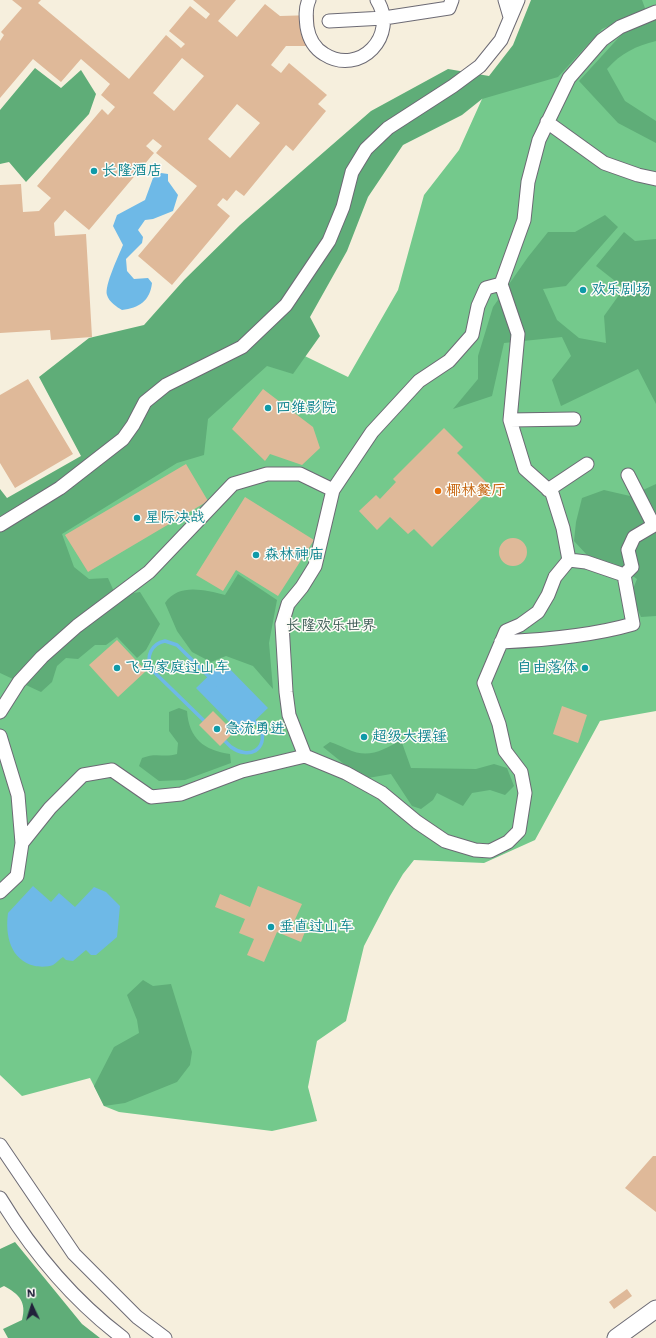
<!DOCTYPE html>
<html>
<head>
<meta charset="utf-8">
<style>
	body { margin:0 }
	#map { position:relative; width:656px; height:1338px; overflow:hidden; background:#f6efdd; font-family:"Shantell Sans",sans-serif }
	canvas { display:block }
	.north { position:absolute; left:12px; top:1286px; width:40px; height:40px; -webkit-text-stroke:3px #fdfcf7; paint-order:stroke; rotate:356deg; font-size:11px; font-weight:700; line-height:16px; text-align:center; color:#22223b }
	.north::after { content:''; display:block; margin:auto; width:14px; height:18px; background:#22223b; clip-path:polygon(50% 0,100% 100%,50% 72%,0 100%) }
</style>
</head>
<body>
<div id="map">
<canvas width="656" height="1338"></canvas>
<div class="north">N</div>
</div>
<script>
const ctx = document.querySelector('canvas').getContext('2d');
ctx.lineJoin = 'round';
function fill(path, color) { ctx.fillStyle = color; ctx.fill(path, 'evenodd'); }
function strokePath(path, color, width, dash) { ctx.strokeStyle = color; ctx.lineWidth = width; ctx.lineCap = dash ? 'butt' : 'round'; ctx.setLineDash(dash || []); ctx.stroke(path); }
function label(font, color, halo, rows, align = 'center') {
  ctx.font = font + ' "Shantell Sans","LXGW WenKai TC",sans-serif'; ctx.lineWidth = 3; ctx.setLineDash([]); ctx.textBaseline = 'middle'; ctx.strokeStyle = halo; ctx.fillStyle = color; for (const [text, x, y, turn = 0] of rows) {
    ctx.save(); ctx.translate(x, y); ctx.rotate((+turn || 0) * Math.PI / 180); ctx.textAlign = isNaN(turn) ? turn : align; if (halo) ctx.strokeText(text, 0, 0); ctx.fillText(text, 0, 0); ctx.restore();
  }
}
fill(new Path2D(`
	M 574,0 L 656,0 L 656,711 L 600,721 L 535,840 L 484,863 L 414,860 L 403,874 L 390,896 L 364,946 L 346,1021 L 317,1041 L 308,1087 L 317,1121 L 272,1131 L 119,1112 L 104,1106 L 90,1078 L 22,1096 L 0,1075 L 0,554 L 280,344 L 348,377 L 398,290 L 424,195 L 459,150 L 482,99 Z`), '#74c98c');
fill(new Path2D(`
	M 531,0 L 642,0 L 646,11 L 602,29 L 558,77 L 482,99 L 462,115 L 403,145 L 368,197 L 347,251 L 310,317 L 320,336 L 293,374 L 267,366 L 208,419 L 204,455 L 177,463 L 62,534 L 74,567 L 89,579 L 108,578 L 116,596 L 140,592 L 160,624 L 146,650 L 137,658 L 117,637 L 106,645 L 95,645 L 78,659 L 66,658 L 57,666 L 52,682 L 41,692 L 0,673 L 0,489 L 7,498 L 81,456 L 39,377 L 89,338 L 144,325 L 184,280 L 240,225 L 371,111 L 448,69 L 489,76 L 513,45 Z
	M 656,18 L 656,41 C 636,46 621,53 607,69 L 625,101 L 656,121 L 656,143 L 618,123 L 579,81 L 622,34 Z
	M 35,68 L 61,88 L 81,70 L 96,94 L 89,114 L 26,182 L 9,162 L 0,164 L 0,110 Z
	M 605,215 L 618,227 L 566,286 L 543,289 L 557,320 L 579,338 L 606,343 L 604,316 L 624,288 L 596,266 L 624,232 L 635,241 L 656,239 L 656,404 L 638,369 L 561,406 L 552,380 L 571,356 L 562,337 L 504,343 L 492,396 L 453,409 L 478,379 L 478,356 L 493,307 L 528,257 L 548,232 L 575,232 Z
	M 656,484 L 656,616 L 641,617 L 631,594 L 637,579 L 615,564 L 587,555 L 574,541 L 576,522 L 582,498 L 604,490 L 630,496 Z
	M 238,574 L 277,600 L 269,643 L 273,689 L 253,666 L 226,656 L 211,662 L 192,652 L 177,631 L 165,603 C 179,583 204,590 225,595 Z
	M 179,708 L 187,711 C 189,739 204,750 230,754 L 231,763 L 185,780 L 159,781 L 139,766 L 142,758 C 157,752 163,758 177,754 L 178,743 L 169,731 L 169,712 Z
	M 401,740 L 411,768 L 476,769 L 494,764 L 507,768 L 514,786 L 505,795 L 490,790 L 472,793 L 463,806 L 437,793 L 433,800 L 421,809 L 412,806 L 391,774 L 368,778 L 344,764 L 323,747 L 330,742 C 336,744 341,746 347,749 C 368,759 382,751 401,740 Z
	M 143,980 L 153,986 L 171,984 L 192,1052 L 190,1065 L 177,1082 L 125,1103 L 104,1106 L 94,1086 L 114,1047 L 139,1033 L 137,1020 L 127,995 Z
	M 15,1242 L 82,1324 L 100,1338 L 8,1338 L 3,1329 L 22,1320 C 27,1302 19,1294 4,1286 L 0,1288 L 0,1249 Z`), '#5fad78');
fill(new Path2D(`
	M 161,173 L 168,174 L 168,181 L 178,195 L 173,211 L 153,219 L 145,220 L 138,230 L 143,237 L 142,243 L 126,259 L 127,271 L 134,279 L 148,278 L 152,283 C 150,301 139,308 122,310 C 117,307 109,302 107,295 C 104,286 119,255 123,245 L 113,226 L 117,215 L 145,200 L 153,178 Z
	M 223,662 L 268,708 L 241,734 L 196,688 Z
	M 33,886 L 51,902 L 59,893 L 75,907 L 94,887 L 106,892 L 120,906 L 117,937 L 96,955 L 91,955 L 86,950 L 73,961 L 66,960 L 63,957 C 60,959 56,963 53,965 C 49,967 39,967 35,966 C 10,960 5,935 8,913 Z`), '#6eb9e7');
strokePath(new Path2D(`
	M 165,641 L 177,645 L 261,728 C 268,750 249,760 231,747 L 151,669 C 146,656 151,644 165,641 Z`), '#6eb9e7', 3.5);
fill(new Path2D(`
	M 12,0 L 41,0 L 38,3 L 129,79 L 166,35 L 181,48 L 185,44 L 169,31 L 190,6 L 206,19 L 210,14 L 193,0 L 236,0 L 218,21 L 237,37 L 265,4 L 280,16 L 314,15 L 315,46 L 286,46 L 271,65 L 281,73 L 289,63 L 327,95 L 318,104 L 326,111 L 293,151 L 286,145 L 244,196 L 236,190 L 227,201 L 223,198 L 217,205 L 230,216 L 172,285 L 138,256 L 197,186 L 156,153 L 162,146 L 153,139 L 146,146 L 154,153 L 89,230 L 65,210 L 54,223 L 55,236 L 86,234 L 92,337 L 51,340 L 50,330 L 0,333 L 0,185 L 21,184 L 23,212 L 39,211 L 51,198 L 37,186 L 102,109 L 108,115 L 115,107 L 101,95 L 110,84 L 81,59 L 61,82 L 33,59 L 0,98 L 0,41 L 4,35 L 1,32 L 22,8 ZM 182,58 L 204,76 L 174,111 L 153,93 ZM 237,104 L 260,123 L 230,158 L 208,139 Z
	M 28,379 L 73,454 L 15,488 L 0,463 L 0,395 Z
	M 263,389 L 313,427 L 320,448 L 302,465 L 270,454 L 265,461 L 232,429 Z
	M 444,428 L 463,447 L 457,453 L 492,488 L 432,547 L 414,529 L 408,534 L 390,517 L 377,530 L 359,511 L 376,495 L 380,499 L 396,482 L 393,479 Z
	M 186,464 L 208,501 L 88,572 L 65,535 Z
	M 245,497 L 314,540 L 278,596 L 236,570 L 223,591 L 196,575 Z
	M499 552a14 14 0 1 1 28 0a14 14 0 1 1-28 0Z
	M 117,640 L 146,671 L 118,697 L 89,665 Z
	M 562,706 L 587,715 L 578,743 L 553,734 Z
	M 213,711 L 234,732 L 220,746 L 199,725 Z
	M 258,886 L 302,904 L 293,924 L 306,929 L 301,942 L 277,932 L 264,962 L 247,955 L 254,939 L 239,933 L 245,919 L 215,907 L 220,894 L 250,907 Z
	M 653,1156 L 656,1156 L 656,1212 L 625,1188 Z
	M 627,1289 L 632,1296 L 614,1309 L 609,1302 Z`), '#dfb999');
const minor = new Path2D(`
	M 309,0 C 305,8 306,18 307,27 C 309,39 314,48 324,54 C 360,77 399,35 377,0
	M 505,0 L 510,17
	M 329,21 L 384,18 L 449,8 L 452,0
	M 547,122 L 604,163 L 638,175 L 656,179
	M 510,420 L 574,419
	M 628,475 L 653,524
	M 548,490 L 587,464
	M 0,525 L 60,488 L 123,439 L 133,425 L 145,402 L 166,385 L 242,347 L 286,305 L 329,241 L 343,207 L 352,172 L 366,149 L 388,128 L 453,86 L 480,66 L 501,40 L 518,0
	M 569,560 L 586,562 L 624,575 L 632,567 L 628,550 L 634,537 L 656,524
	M 501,642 C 544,640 592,636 633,624 L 624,575
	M 0,712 L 19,682 L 42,657 L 77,626 L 149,572 L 233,484 L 267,474 L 300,474 L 333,490
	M 0,736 L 18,795 L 22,843 L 17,876 L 0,892
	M 305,756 L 289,715 L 286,692 L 282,624 L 288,604 L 302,587 L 315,566 L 333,490 L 372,432 L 419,381 L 449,361 L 472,335 L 478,306 L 486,288 L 501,284
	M 22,843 L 50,808 L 83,775 L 112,770 L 151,797 L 181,794 L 242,771 L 305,756 L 346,773 L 382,793 L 417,822 L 445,841 L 475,850 L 490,851 L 508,842 L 519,831 L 525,793 L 521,772 L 505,751 L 499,724 L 484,683 L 506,631 L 520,625 L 538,612 L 548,595 L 555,577 L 569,560 L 563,528 L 552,493 L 525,469 L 510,420 L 518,334 L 501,284 L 524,220 L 528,182 L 539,140 L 569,78 L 602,40 L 620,27 L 656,12
	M 0,1145 L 74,1254 L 137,1317 L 165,1338
	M 0,1198 C 32,1251 73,1300 123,1338`);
const major = new Path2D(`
	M 616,1338 L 656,1309`);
strokePath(minor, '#6c6a74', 15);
strokePath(major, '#6c6a74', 19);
strokePath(minor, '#fff', 13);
strokePath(major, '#fff', 17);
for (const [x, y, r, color] of [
	[94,171,4,"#0f9aa8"],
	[583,290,4,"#0f9aa8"],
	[268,408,4,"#0f9aa8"],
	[438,491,4,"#e8710a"],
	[137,518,4,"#0f9aa8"],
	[256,555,4,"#0f9aa8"],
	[117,668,4,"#0f9aa8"],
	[585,668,4,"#0f9aa8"],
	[217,729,4,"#0f9aa8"],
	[364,737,4,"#0f9aa8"],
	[271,927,4,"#0f9aa8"]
]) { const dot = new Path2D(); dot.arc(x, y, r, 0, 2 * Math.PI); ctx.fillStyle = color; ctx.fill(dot); strokePath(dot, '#fdfcf7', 1.5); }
label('15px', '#0d838f', '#fdfcf7', [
	["长隆酒店",102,171],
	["欢乐剧场",591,290],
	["四维影院",276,408],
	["星际决战",145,518],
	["森林神庙",264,555],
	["飞马家庭过山车",125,668],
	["自由落体",577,668,"right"],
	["急流勇进",225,729],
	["超级大摆锤",372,737],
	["垂直过山车",279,927]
], 'left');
label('15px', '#c56008', '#fdfcf7', [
	["椰林餐厅",446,491]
], 'left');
label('15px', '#3f5c57', '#fdfcf7', [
	["长隆欢乐世界",331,626]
]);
</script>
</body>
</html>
